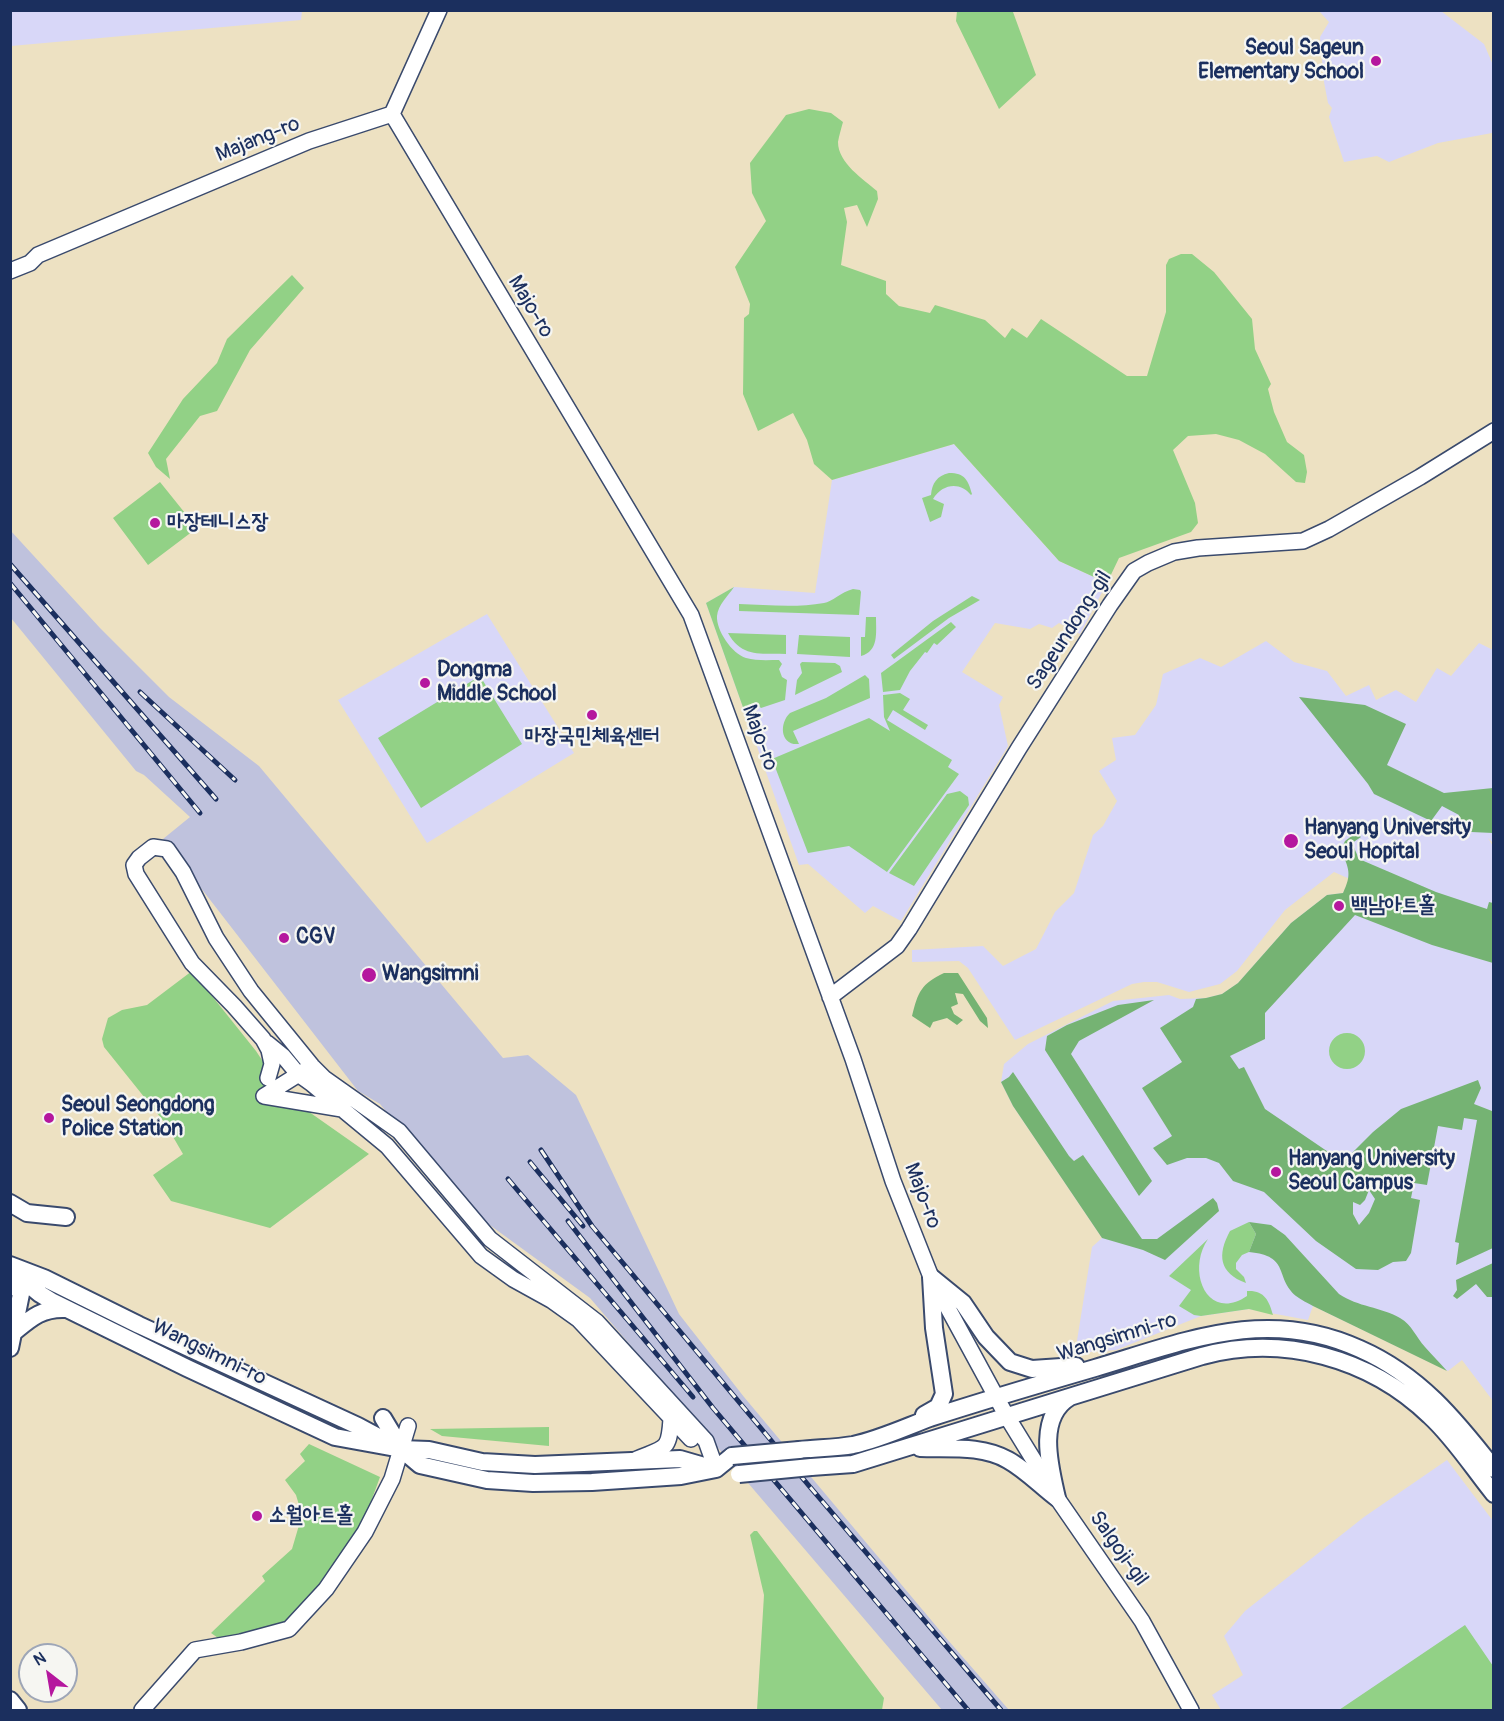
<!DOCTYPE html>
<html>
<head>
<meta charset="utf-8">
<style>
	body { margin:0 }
	#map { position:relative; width:1504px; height:1721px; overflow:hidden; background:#ede1c2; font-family:Pangolin,sans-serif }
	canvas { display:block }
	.frame { position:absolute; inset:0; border:12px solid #1b2f5e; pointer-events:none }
	.north { position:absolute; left:18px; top:1643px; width:60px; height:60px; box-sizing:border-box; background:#f6f6f2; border:2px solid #9ea6b7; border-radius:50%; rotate:329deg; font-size:16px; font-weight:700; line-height:24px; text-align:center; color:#1b2f5e }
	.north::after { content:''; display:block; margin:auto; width:21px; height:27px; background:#b5179e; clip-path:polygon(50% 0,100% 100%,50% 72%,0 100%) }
</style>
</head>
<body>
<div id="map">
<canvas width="1504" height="1721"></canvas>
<div class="frame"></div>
<div class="north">N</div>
</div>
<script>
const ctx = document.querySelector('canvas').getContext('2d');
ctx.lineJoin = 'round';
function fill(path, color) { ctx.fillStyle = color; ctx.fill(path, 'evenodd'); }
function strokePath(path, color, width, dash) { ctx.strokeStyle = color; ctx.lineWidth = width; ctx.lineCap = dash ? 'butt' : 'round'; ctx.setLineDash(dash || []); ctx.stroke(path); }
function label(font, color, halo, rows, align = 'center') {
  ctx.font = font + ' Pangolin,"Poor Story",sans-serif'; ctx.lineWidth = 4.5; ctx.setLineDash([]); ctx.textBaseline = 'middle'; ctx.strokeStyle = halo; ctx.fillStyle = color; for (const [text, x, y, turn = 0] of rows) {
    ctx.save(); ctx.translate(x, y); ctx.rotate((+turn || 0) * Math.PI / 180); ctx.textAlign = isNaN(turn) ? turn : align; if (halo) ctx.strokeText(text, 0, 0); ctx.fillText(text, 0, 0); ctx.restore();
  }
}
fill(new Path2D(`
	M 11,10 L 302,10 L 302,11 L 301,20 L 11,46 Z
	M 1319,11 L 1441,11 L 1484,44 L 1493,65 L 1494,130 L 1492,133 L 1438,143 L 1389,162 L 1377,156 L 1344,162 L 1329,117 L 1332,108 L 1328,103 L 1324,82 L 1320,37 L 1329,22 Z
	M 954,444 L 1059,561 L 1107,583 L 1080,634 L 1059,623 L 1052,628 L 1039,624 L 1030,629 L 995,623 L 962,672 L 1003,697 L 999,705 L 1008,746 L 901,921 L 873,906 L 865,913 L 808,864 L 799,865 L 706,603 L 734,587 L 815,593 L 832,480 Z
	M 487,614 L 574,753 L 427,843 L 338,700 Z
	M 1266,641 L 1294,662 L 1327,671 L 1346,696 L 1369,685 L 1376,700 L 1396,690 L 1416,702 L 1437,668 L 1451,676 L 1479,643 L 1493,650 L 1493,843 L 1488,838 L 1494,848 L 1493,1401 L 1462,1360 L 1448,1371 L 1313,1306 L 1308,1320 L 1249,1309 L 1201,1316 L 1116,1350 L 1075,1353 L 1092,1247 L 1102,1238 L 1013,1106 L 1001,1082 L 1004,1064 L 1028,1044 L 1113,1001 L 1169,995 L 1180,999 L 1206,998 L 1222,994 L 1238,983 L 1291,923 L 1327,895 L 1343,893 L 1349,880 L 1445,921 L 1334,872 L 1285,910 L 1237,971 L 1220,984 L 1189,992 L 1157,982 L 1144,982 L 1132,984 L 1015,1040 L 968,968 L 959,961 L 912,962 L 912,950 L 983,946 L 1003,966 L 1036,949 L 1055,912 L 1074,893 L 1093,835 L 1103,826 L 1117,801 L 1099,771 L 1116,760 L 1112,738 L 1135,735 L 1156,705 L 1163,674 L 1200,658 L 1221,667 Z
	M 1447,1460 L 1493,1521 L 1493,1710 L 1221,1710 L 1212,1695 L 1243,1675 L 1224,1636 L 1245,1611 L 1364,1517 Z`), '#d8d7f8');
fill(new Path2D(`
	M 10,530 L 100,628 L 169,697 L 259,766 L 503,1058 L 528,1055 L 576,1095 L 679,1314 L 744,1397 L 947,1639 L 1009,1710 L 942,1710 L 590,1298 L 465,1207 L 380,1104 L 358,1091 L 163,839 L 190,817 L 144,775 L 136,771 L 11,618 Z`), '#bfc2dd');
fill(new Path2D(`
	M 957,11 L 1014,11 L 1013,12 L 1036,75 L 999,109 L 956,21 Z
	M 809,109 L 831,113 L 843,122 C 841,129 839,136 838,142 C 838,163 863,179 877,191 L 878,199 L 867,227 L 857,205 L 844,208 L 847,222 L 841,265 L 886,281 L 886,294 L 899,306 L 930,313 L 935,305 L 985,320 L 1005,338 L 1012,328 L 1027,338 L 1041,319 L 1127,376 L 1147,376 L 1166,312 L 1166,265 L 1169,259 L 1181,254 L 1192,254 L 1214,272 L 1252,319 L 1255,349 L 1271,384 L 1268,389 L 1274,412 L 1287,442 L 1304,455 L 1307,472 L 1305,483 L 1296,482 L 1265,454 L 1239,440 L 1216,434 L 1188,436 L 1173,450 L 1195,503 L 1198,523 L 1191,532 L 1119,558 L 1107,583 L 1059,561 L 954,444 L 832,480 L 814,464 L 807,440 L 793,413 L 758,431 L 743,394 L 744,318 L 749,314 L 750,304 L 735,267 L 766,221 L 752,193 L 750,163 L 786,115 Z
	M 292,275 L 304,288 L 250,350 L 217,411 L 200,416 L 166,459 L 170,479 L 156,467 L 148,453 L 183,399 L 217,363 L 227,339 Z
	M 949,473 C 965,473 968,480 972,494 L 971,495 C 960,481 942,484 933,499 L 944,504 L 941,517 L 930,522 L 922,498 L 931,495 C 932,483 937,476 949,473 Z
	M 160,482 L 197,528 L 148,565 L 113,518 Z
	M 734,587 C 728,596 718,605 717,616 C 716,630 732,654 746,658 C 756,661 769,660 779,660 L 782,664 L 779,669 L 782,677 L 787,680 L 785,700 L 761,708 L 756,703 L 750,706 L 752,711 L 745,713 L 706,603 Z
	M 853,589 L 860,590 L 861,592 L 859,615 L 739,611 L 739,604 C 766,605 797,608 824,603 C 832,602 841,592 853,589 Z
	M 972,596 L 980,600 L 949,618 L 894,659 L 891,655 L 933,621 Z
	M 866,617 L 876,617 C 876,633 879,651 861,656 L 861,637 L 865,637 Z
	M 951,622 L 956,627 L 937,645 L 934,643 L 927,653 L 925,652 L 910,671 L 900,690 L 883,692 L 881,673 Z
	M 728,633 L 786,635 L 786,654 C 760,653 742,658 728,633 Z
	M 799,635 L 850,637 L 850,657 L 797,654 Z
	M 802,662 L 835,663 L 840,666 L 842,672 L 795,695 L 797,680 L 802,673 L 800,664 Z
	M 865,675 L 869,679 L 870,698 L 793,731 L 799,744 C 780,746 779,723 790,713 L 826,698 Z
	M 480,676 L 522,744 L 421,808 L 378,738 Z
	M 900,693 L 910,699 L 903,710 L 928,725 L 925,730 L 893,710 L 887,720 L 952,760 L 948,767 L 959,774 L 887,872 L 849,846 L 808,853 L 772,759 L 869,718 L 890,731 L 884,717 L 883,695 Z
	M 960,791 L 968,797 L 969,805 L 914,886 L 889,873 L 947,794 Z
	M 192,971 L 256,1051 L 285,1095 L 369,1154 L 270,1228 L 171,1201 L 153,1175 L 183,1154 L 165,1123 L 104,1047 L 102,1039 L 108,1018 L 122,1010 L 147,1005 Z
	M1329 1051a18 18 0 1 1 36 0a18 18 0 1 1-36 0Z
	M 1249,1222 L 1256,1234 L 1249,1252 L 1242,1255 L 1236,1263 L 1236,1269 L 1244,1277 L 1246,1283 C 1219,1273 1217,1255 1230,1231 Z
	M 1208,1239 C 1186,1271 1207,1323 1247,1296 L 1247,1291 C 1264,1290 1269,1300 1273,1315 L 1249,1309 L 1201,1316 L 1194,1315 L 1179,1306 L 1191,1290 L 1169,1276 Z
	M 549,1427 L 549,1446 L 442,1436 L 430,1429 Z
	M 309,1444 L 380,1477 L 361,1529 L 324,1584 L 286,1624 L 221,1640 L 211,1633 L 265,1581 L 262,1576 L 292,1549 L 302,1515 L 296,1495 L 285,1480 L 305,1461 L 300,1454 Z
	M 754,1531 L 757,1531 L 884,1698 L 882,1710 L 757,1710 L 764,1595 L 750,1535 Z
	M 1465,1625 L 1493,1666 L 1493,1710 L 1339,1710 Z`), '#92d186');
fill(new Path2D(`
	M 1299,697 L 1365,705 L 1406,724 L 1387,765 L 1444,793 L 1493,788 L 1493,833 L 1450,831 L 1459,815 L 1442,806 L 1431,821 L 1374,794 L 1368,784 Z
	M 1356,833 L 1361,837 L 1352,843 L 1359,859 L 1436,892 L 1487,909 L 1489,902 L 1493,903 L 1493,963 L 1432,945 L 1355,915 L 1265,1013 L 1265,1039 L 1230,1056 L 1239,1069 L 1244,1067 L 1265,1109 L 1343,1162 L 1373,1132 L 1401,1109 L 1478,1080 L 1481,1088 L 1474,1104 L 1492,1111 L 1493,1118 L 1493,1248 L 1456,1265 L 1459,1243 L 1455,1242 L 1477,1120 L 1464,1118 L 1462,1130 L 1438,1126 L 1427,1185 L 1414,1183 L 1411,1198 L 1420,1200 L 1411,1253 L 1406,1261 L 1393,1262 L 1378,1270 L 1356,1269 L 1316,1241 L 1264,1192 L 1233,1181 L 1219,1163 L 1206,1158 L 1187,1158 L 1167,1165 L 1153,1148 L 1172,1136 L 1142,1088 L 1182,1062 L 1160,1028 L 1193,1007 L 1196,999 L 1206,998 L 1222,994 L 1238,983 L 1291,923 L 1327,895 L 1343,893 C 1352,874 1349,869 1341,850 L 1345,841 ZM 1369,1190 L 1375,1199 L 1369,1213 L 1359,1225 L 1353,1214 L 1353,1202 L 1360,1205 L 1365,1200 Z
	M 944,973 L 958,973 L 987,1018 L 988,1028 L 980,1021 L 963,994 L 955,993 L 958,1004 L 951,1007 L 954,1014 L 963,1020 L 957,1025 L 947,1018 L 933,1022 L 930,1028 L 912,1016 C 918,992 921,984 944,973 Z
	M 1154,1000 L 1079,1041 L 1071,1054 L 1152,1181 L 1139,1196 L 1045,1050 L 1047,1036 L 1067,1025 L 1118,1005 Z
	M 1013,1072 L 1069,1156 L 1074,1161 L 1083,1155 L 1142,1239 L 1157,1239 L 1213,1198 L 1217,1203 L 1219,1211 L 1165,1260 L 1143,1250 L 1102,1238 L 1013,1106 L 1001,1082 L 1009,1077 Z
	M 1249,1222 L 1271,1225 L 1285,1235 L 1339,1294 C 1358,1307 1381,1307 1400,1318 C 1412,1325 1416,1337 1425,1347 C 1432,1355 1440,1363 1447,1371 L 1313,1306 C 1308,1303 1301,1300 1296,1296 C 1274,1277 1291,1256 1249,1252 L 1256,1234 Z
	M 1493,1263 L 1493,1297 L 1487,1297 L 1476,1284 L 1457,1299 L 1453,1296 L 1457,1290 L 1456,1280 Z`), '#75b373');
const secondary = new Path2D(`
	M 392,114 L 691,615 L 853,1059 L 893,1181 L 931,1277 L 1006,1415 L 1057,1498 L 1142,1621 L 1191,1710
	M 10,271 L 30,263 L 38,255 L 309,141 L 392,114 L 439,10
	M 830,997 L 897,946 L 909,929 L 1019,748 L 1110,605 L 1134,571 L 1148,563 L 1174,552 L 1198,548 L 1303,541 L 1329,529 L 1420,477 L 1494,431
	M 267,1043 L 283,1056 L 298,1074 L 312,1084 L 387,1146 L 481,1256 L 513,1279 L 551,1300 L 579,1320 L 691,1439
	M 268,1078 L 272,1064 L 269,1050 L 263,1039 L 234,1006 L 192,963 L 136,874 L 134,865 L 139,858 L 153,847 L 167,849 L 183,872 L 216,938 L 251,991 L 312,1066 L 324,1078 L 399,1131 L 490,1239 L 597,1322 L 706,1441 L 716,1469
	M 264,1096 L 342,1109
	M 264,1096 L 307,1069
	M 637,1459 C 666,1447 669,1451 671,1419
	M 142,1710 L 195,1650 L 241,1642 L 289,1629 L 326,1589 L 365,1532 L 392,1479 L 408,1426`);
const primary = new Path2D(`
	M 10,1203 L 27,1213 L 66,1217
	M 10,1265 L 44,1278 L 139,1325 L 358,1426 L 401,1449 L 420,1465 L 487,1480 L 533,1483 L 592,1482 L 681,1476 L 716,1469 L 732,1456
	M 11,1270 L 40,1294 L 53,1302 L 187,1368 L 335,1437 L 401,1449 L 429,1450 L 482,1462 L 535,1465 L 680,1459 L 711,1468
	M 10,1276 L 21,1294 L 10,1348
	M 931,1277 L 963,1303 L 986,1337 L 1010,1362 L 1032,1369 L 1076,1366
	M 13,1333 C 30,1319 41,1308 65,1309
	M 924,1415 L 938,1407 L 944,1394 L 934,1328 L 931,1277
	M 383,1418 L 401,1448
	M 920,1448 C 949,1449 982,1445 1008,1460 C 1026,1470 1041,1486 1057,1498
	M 799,1450 C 817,1448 835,1448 853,1445 C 878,1440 906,1427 930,1418 C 985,1400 1040,1384 1095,1368 C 1186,1341 1267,1306 1360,1349 C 1419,1375 1455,1419 1494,1469
	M 811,1467 L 853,1464 L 1202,1356 C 1283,1334 1370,1358 1430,1416 C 1454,1438 1473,1468 1494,1494
	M 1057,1498 C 1050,1467 1036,1417 1070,1397
	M 10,1700 L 18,1710`);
strokePath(secondary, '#3a4a6d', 18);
strokePath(primary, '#3a4a6d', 20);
strokePath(secondary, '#fff', 15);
strokePath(primary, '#fff', 16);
const rail = new Path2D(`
	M 10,564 L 216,799
	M 10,583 L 200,813
	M 140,692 L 235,780
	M 541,1150 L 592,1226 L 810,1487 L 1001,1710
	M 530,1162 L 583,1226
	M 508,1179 L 693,1397
	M 568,1221 L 713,1408 L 968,1710`);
strokePath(rail, '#1b2f5e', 5);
strokePath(rail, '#f6f6f2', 3, [9]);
const primaryBridge = new Path2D(`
	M 732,1456 L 799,1450
	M 739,1474 L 811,1467`);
strokePath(primaryBridge, '#3a4a6d', 20, []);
strokePath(primaryBridge, '#fff', 16);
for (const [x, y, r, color] of [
	[1376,61,6,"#b5179e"],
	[155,523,6,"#b5179e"],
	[425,683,6,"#b5179e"],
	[592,715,6,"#b5179e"],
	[1291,841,8,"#b5179e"],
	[1339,906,6,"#b5179e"],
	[284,938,6,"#b5179e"],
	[369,975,8,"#b5179e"],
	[49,1118,6,"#b5179e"],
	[1276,1172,6,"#b5179e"],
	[257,1516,6,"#b5179e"]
]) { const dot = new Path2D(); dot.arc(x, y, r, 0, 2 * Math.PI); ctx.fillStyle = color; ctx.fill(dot); strokePath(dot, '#f6f6f2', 2); }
label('bold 21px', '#1b2f5e', '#f6f6f2', [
	["Seoul Sageun",1364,49,"right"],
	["Elementary School",1364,73,"right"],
	["마장테니스장",167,523],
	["Dongma",437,671],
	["Middle School",437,695],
	["마장국민체육센터",592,737,"center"],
	["Hanyang University",1304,829],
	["Seoul Hopital",1304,853],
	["백남아트홀",1351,906],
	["CGV",296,938],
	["Wangsimni",382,975],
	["Seoul Seongdong",61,1106],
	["Police Station",61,1130],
	["Hanyang University",1288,1160],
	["Seoul Campus",1288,1184],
	["소월아트홀",269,1516]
], 'left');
label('21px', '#1b2f5e', '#f6f6f2', [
	["Majang-ro",258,140,-22],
	["Majo-ro",530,307,59],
	["Sageundong-gil",1070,631,-57],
	["Majo-ro",759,738,70],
	["Majo-ro",922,1196,69],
	["Wangsimni-ro",1117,1338,-17],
	["Wangsimni-ro",209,1353,26],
	["Salgoji-gil",1118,1549,55]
]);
</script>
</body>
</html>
